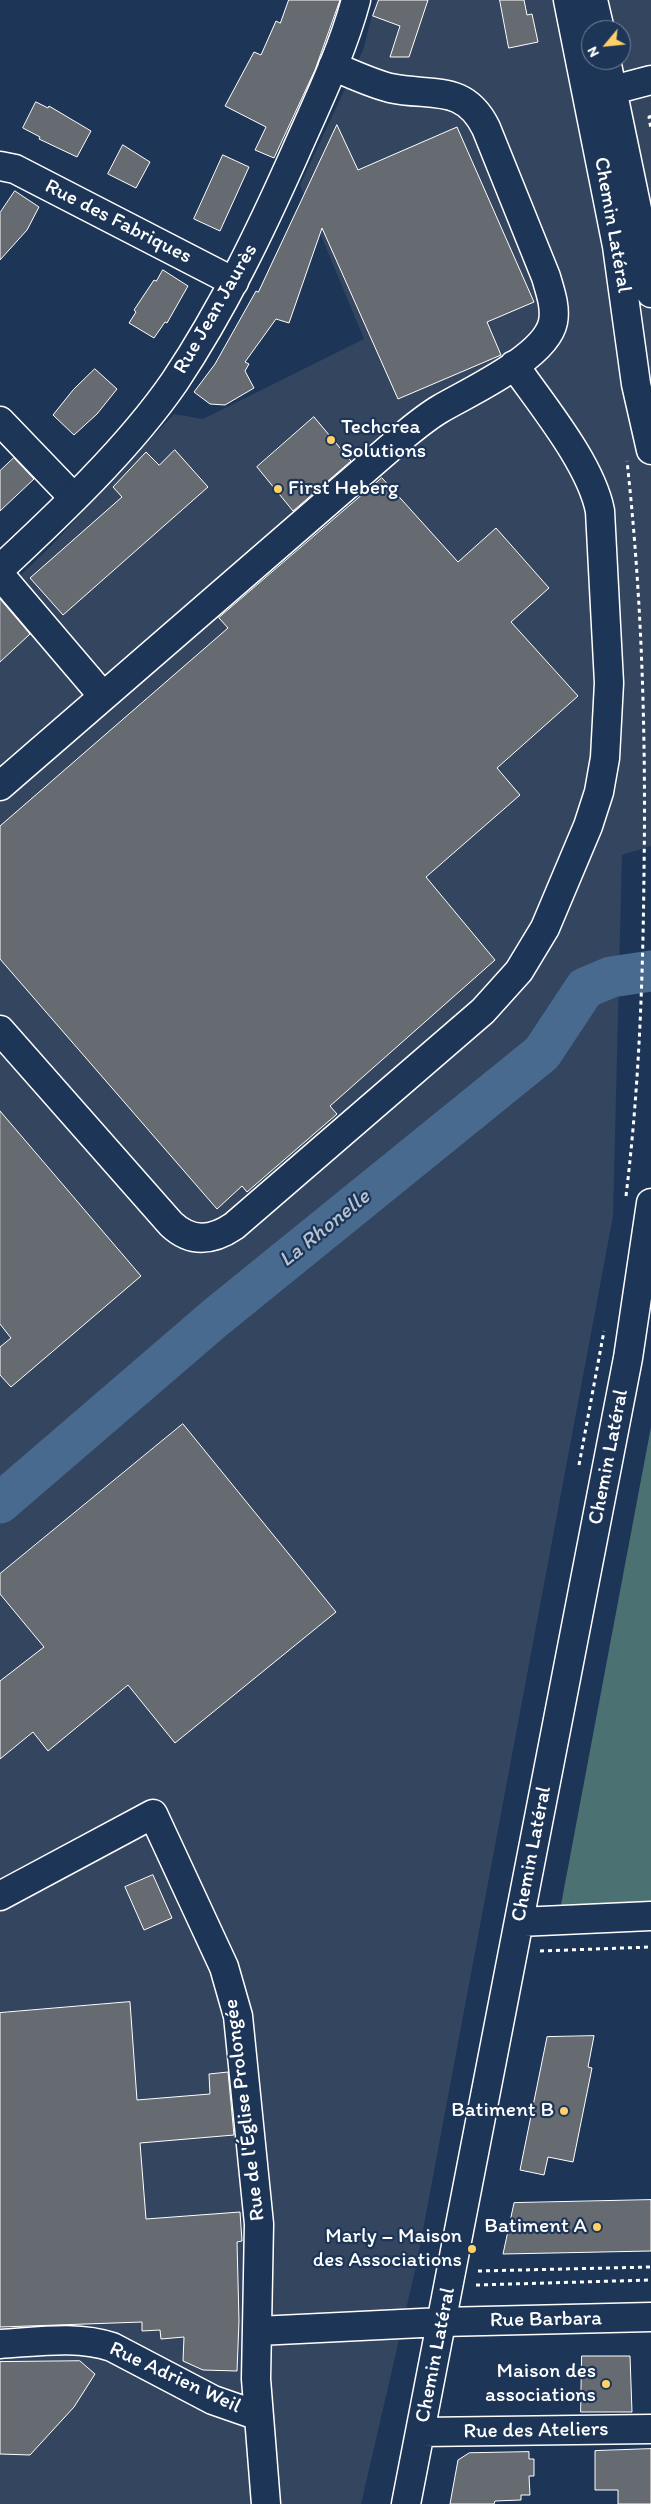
<!DOCTYPE html>
<html>
<head>
<meta charset="utf-8">
<style>
	body { margin:0 }
	#map { position:relative; width:651px; height:2504px; overflow:hidden; background:#1d3557; font-family:Itim,sans-serif }
	canvas { display:block }
	.north { position:absolute; left:581px; top:20px; width:50px; height:50px; box-sizing:border-box; background:#1d3557; border:1px solid #77869a; border-radius:50%; rotate:242deg; font-size:14px; font-weight:700; line-height:20px; text-align:center; color:#fff }
	.north::after { content:''; display:block; margin:auto; width:18px; height:22px; background:#ffd166; clip-path:polygon(50% 0,100% 100%,50% 72%,0 100%) }
</style>
</head>
<body>
<div id="map">
<canvas width="651" height="2504"></canvas>
<div class="north">N</div>
</div>
<script>
const ctx = document.querySelector('canvas').getContext('2d');
ctx.lineJoin = 'round';
function fill(path, color) { ctx.fillStyle = color; ctx.fill(path, 'evenodd'); }
function strokePath(path, color, width, dash) { ctx.strokeStyle = color; ctx.lineWidth = width; ctx.lineCap = dash ? 'butt' : 'round'; ctx.setLineDash(dash || []); ctx.stroke(path); }
function label(font, color, halo, rows, align = 'center') {
  ctx.font = font + ' Itim,sans-serif'; ctx.lineWidth = 4.5; ctx.setLineDash([]); ctx.textBaseline = 'middle'; ctx.strokeStyle = halo; ctx.fillStyle = color; for (const [text, x, y, turn = 0] of rows) {
    ctx.save(); ctx.translate(x, y); ctx.rotate((+turn || 0) * Math.PI / 180); ctx.textAlign = isNaN(turn) ? turn : align; if (halo) ctx.strokeText(text, 0, 0); ctx.fillText(text, 0, 0); ctx.restore();
  }
}
fill(new Path2D(`
	M 376,0 L 651,0 L 651,846 L 622,855 L 613,1216 L 417,2262 L 361,2504 L 0,2504 L 0,595 L 50,547 L 174,414 L 203,419 L 364,339 L 300,185 L 363,50 ZM 591,30 L 621,30 L 621,60 L 591,60 Z`), '#33455f');
fill(new Path2D(`
	M 651,1427 L 651,1903 L 560,1910 L 650,1432 Z`), '#4b7173');
strokePath(new Path2D(`
	M 0,1503 L 215,1318 L 542,1053 L 585,988 L 611,977 L 651,971`), '#496a8f', 41);
const building = new Path2D(`
	M 289,0 L 340,0 L 315,70 L 274,158 L 255,150 L 266,127 L 225,106 L 254,52 L 261,55 L 276,21 L 280,23 Z
	M 379,0 L 428,0 L 409,57 L 390,57 L 400,26 L 373,16 Z
	M 500,0 L 524,0 L 527,15 L 532,14 L 538,42 L 509,48 Z
	M 36,102 L 48,108 L 49,106 L 91,131 L 77,157 L 39,139 L 40,137 L 23,128 Z
	M 337,125 L 358,170 L 457,127 L 534,302 L 487,322 L 501,355 L 398,399 L 322,228 L 289,323 L 276,319 L 245,362 L 249,364 L 245,371 L 254,388 L 225,405 L 210,404 L 194,392 L 215,364 L 256,291 L 258,292 Z
	M 123,145 L 150,162 L 136,188 L 108,174 Z
	M 223,155 L 249,167 L 220,231 L 194,219 Z
	M 15,191 L 39,207 L 27,230 L 0,260 L 0,213 Z
	M 163,270 L 188,286 L 167,323 L 165,322 L 154,338 L 129,323 L 136,312 L 134,310 L 154,280 L 156,281 Z
	M 95,369 L 117,389 L 97,414 L 74,435 L 53,415 L 73,390 Z
	M 314,417 L 351,461 L 293,511 L 257,467 Z
	M 175,450 L 208,487 L 63,615 L 30,578 L 122,497 L 113,487 L 146,452 L 159,465 Z
	M 14,458 L 34,479 L 0,511 L 0,471 Z
	M 382,478 L 458,562 L 496,528 L 549,588 L 511,622 L 578,696 L 497,768 L 520,795 L 426,877 L 495,960 L 330,1106 L 337,1114 L 247,1192 L 242,1186 L 217,1209 L 0,959 L 0,826 L 228,628 L 219,618 Z
	M 0,599 L 30,634 L 0,662 Z
	M 0,1111 L 141,1276 L 11,1387 L 0,1375 L 0,1347 L 11,1338 L 0,1324 Z
	M 183,1424 L 336,1612 L 175,1743 L 128,1685 L 48,1751 L 33,1732 L 0,1759 L 0,1681 L 44,1647 L 0,1594 L 0,1574 Z
	M 153,1875 L 172,1918 L 144,1930 L 125,1887 Z
	M 130,2002 L 137,2100 L 210,2094 L 209,2074 L 228,2072 L 234,2135 L 140,2143 L 146,2219 L 240,2212 L 242,2241 L 237,2242 L 239,2321 L 237,2371 L 203,2370 L 183,2361 L 184,2337 L 161,2339 L 160,2330 L 142,2331 L 142,2322 L 0,2327 L 0,2013 Z
	M 594,2036 L 588,2067 L 592,2068 L 573,2162 L 548,2157 L 544,2175 L 520,2170 L 547,2037 Z
	M 651,2200 L 651,2251 L 503,2254 L 514,2203 Z
	M 582,2356 L 630,2356 L 632,2412 L 581,2412 Z
	M 80,2361 L 95,2374 L 74,2407 L 30,2455 L 0,2454 L 0,2362 Z
	M 651,2449 L 651,2504 L 618,2504 L 618,2490 L 595,2490 L 595,2451 Z
	M 529,2452 L 529,2459 L 534,2459 L 534,2476 L 529,2476 L 530,2495 L 521,2495 L 521,2500 L 495,2501 L 494,2504 L 450,2504 L 458,2460 L 469,2453 Z`);
fill(building, '#666b71');
strokePath(building, '#fff', 1);
const minor = new Path2D(`
	M 568,0 L 617,246 L 636,384 L 651,450
	M 593,0 L 600,30
	M 606,60 L 637,209 L 651,293
	M 594,95 L 651,80
	M 0,166 L 15,169 L 234,282
	M 0,421 L 73,497
	M 0,575 L 103,696
	M 0,786 L 406,434 C 417,425 428,416 440,409 C 469,392 546,357 553,322 C 556,307 550,291 546,277 L 486,128 C 464,83 431,97 390,88 C 371,83 351,74 333,66
	M 0,1030 L 171,1224 C 191,1243 212,1241 234,1226 L 483,1011 L 519,971 L 545,928 L 588,826 L 599,792 L 605,758 L 609,683 L 600,511 C 591,464 542,405 514,365
	M 0,1896 L 153,1814 L 224,1967 L 238,2016 L 259,2224 L 256,2379 L 266,2504
	M 519,1922 L 651,1916
	M 258,2331 L 442,2322 L 651,2317
	M 0,2344 C 36,2342 77,2335 112,2347 L 213,2400 L 259,2416
	M 421,2432 L 651,2429
	M 406,2504 L 628,1358 L 651,1203`);
const major = new Path2D(`
	M 0,569 C 59,514 129,448 175,381 C 223,309 261,230 296,151 C 318,101 342,52 356,0`);
strokePath(minor, '#fff', 31);
strokePath(major, '#fff', 31);
strokePath(new Path2D(`
	M 651,116 L 649,117 L 651,129
	M 626,1196 C 639,1089 643,980 644,872 C 646,735 642,598 627,461
	M 579,1465 L 604,1331
	M 540,1951 L 651,1947
	M 478,2271 L 651,2267
	M 476,2285 L 651,2280`), '#fff', 3, [4, 4]);
strokePath(minor, '#1d3557', 28);
strokePath(major, '#1d3557', 28);
for (const [x, y, r, color] of [
	[331,440,5,"#ffd166"],
	[278,489,5,"#ffd166"],
	[564,2111,5,"#ffd166"],
	[597,2227,5,"#ffd166"],
	[472,2249,5,"#ffd166"],
	[606,2384,5,"#ffd166"]
]) { const dot = new Path2D(); dot.arc(x, y, r, 0, 2 * Math.PI); ctx.fillStyle = color; ctx.fill(dot); strokePath(dot, '#1d3557', 2); }
label('21px', '#fff', '#1d3557', [
	["Rue des Fabriques",118,222,27],
	["Chemin Latéral",612,225,80],
	["Rue Jean Jaurès",216,309,-60],
	["Chemin Latéral",609,1457,-79],
	["Chemin Latéral",532,1854,-79],
	["Rue de l'Église Prolongée",245,2110,-97],
	["Rue Barbara",546,2320,-1],
	["Chemin Latéral",436,2355,-79],
	["Rue Adrien Weil",175,2378,25],
	["Rue des Ateliers",536,2431,-1]
]);
label('21px', '#fff', '#1d3557', [
	["Techcrea",341,428,"left"],
	["Solutions",341,452,"left"],
	["First Heberg",288,489,"left"],
	["Batiment B",554,2111],
	["Batiment A",587,2227],
	["Marly – Maison",462,2237],
	["des Associations",462,2261],
	["Maison des",596,2372],
	["associations",596,2396]
], 'right');
label('italic 22px', '#b6c3d2', '#1d3557', [
	["La Rhonelle",325,1229,-39]
]);
</script>
</body>
</html>
